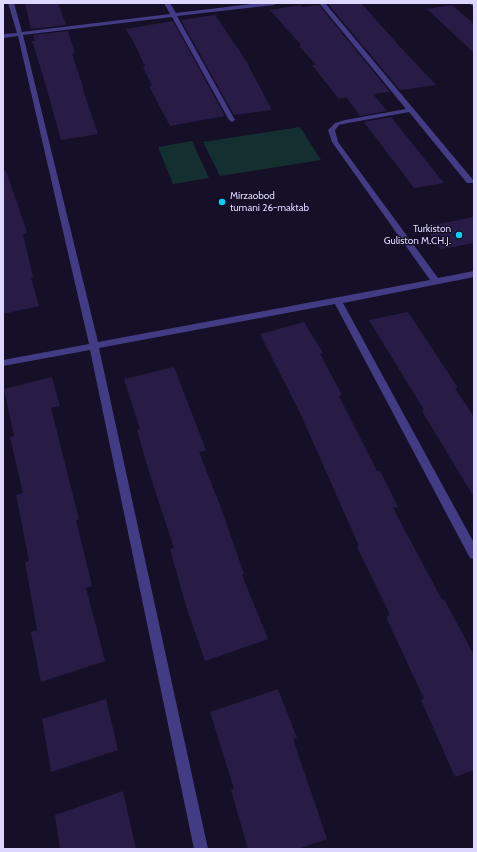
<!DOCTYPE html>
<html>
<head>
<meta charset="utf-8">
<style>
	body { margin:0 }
	#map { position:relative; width:477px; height:852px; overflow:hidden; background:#151027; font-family:Cabin,sans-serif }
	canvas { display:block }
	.frame { position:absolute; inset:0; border:4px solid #ddd6fe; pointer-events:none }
</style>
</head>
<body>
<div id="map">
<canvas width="477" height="852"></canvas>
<div class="frame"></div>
</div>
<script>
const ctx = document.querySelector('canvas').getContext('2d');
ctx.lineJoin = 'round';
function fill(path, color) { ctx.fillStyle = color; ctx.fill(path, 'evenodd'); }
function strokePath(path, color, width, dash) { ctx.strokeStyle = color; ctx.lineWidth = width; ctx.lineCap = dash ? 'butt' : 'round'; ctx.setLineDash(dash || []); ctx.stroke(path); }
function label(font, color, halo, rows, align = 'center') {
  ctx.font = font + ' Cabin,sans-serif'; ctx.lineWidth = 3; ctx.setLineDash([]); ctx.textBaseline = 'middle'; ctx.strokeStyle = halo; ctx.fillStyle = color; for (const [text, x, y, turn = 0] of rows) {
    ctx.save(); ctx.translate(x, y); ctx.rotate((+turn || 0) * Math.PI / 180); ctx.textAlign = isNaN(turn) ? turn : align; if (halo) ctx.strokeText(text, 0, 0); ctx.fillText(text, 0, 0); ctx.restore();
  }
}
fill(new Path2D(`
	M 300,127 L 321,160 L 220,176 L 203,142 Z
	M 192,141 L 209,178 L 173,184 L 158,147 Z`), '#132f30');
fill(new Path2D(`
	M 25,3 L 58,3 L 66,25 L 31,29 Z
	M 361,3 L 403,50 L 436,85 L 400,90 L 328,4 Z
	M 301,5 L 302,7 L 319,5 L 390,92 L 373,94 L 387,111 L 360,116 L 346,97 L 339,99 L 312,65 L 316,65 L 299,46 L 301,45 L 270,10 Z
	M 452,5 L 474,24 L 474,53 L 427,9 Z
	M 215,15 L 249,65 L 248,65 L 272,110 L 234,115 L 181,20 Z
	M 173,21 L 225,116 L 170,126 L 149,86 L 152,86 L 143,67 L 145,66 L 134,43 L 126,29 Z
	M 68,31 L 75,53 L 72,54 L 83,87 L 82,87 L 98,134 L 61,140 L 44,79 L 32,41 L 35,41 L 33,35 Z
	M 391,117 L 444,183 L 414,188 L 364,122 Z
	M 3,171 L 6,171 L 27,232 L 23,234 L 33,277 L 31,278 L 39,306 L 3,314 Z
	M 474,217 L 474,243 L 441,249 L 424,227 Z
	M 408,312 L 458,388 L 455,388 L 474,417 L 474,497 L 422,411 L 424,410 L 369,320 Z
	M 304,322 L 323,353 L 320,354 L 342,395 L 339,396 L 377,471 L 380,471 L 398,507 L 393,508 L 442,600 L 444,599 L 474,655 L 474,770 L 455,777 L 421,700 L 424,699 L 386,617 L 390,615 L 357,547 L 359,546 L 301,415 L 260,334 Z
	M 174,367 L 206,450 L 199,452 L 221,508 L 244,574 L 242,575 L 268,639 L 205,661 L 186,606 L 170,549 L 174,548 L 149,472 L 137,430 L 140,429 L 124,379 Z
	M 52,377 L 60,406 L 51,408 L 79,519 L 76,520 L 92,586 L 86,588 L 105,661 L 41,682 L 31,632 L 37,630 L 25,562 L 29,561 L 16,495 L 23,493 L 10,437 L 14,436 L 4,389 Z
	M 278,689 L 297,738 L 293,739 L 327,839 L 298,849 L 248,849 L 231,790 L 234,789 L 210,712 Z
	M 106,699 L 118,750 L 51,772 L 42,719 Z
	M 123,791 L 136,849 L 60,849 L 55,815 Z`), '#281c47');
fill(new Path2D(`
	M 8,3 L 14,3 L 22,32 L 170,14 L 164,3 L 170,3 L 176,13 L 260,3 L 277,3 L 274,5 L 177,16 L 235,120 L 232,122 L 229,120 L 172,17 L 23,35 L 98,342 L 430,280 L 332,142 L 328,130 L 335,123 L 345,120 L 406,109 L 319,3 L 325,3 L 474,181 L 473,183 L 467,183 L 409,112 L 348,123 L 339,125 L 335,130 L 338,142 L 438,278 L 474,271 L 474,277 L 343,303 L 474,543 L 474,559 L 470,558 L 335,304 L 99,348 L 208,849 L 194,849 L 90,350 L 3,366 L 3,360 L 89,344 L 18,36 L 3,38 L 3,34 L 17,33 Z
	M 469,3 L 474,3 L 474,7 Z`), '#443b85');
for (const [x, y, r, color] of [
	[222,202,4,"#05d0fb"],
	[459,235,4,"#05d0fb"]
]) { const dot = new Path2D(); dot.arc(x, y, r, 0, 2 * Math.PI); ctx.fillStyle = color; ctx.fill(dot); strokePath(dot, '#151027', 1.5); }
label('10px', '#ddd6fe', '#151027', [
	["Mirzaobod",230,196],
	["tumani 26-maktab",230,208],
	["Turkiston",451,229,"right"],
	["Guliston M.CH.J.",451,241,"right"]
], 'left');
</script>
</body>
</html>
